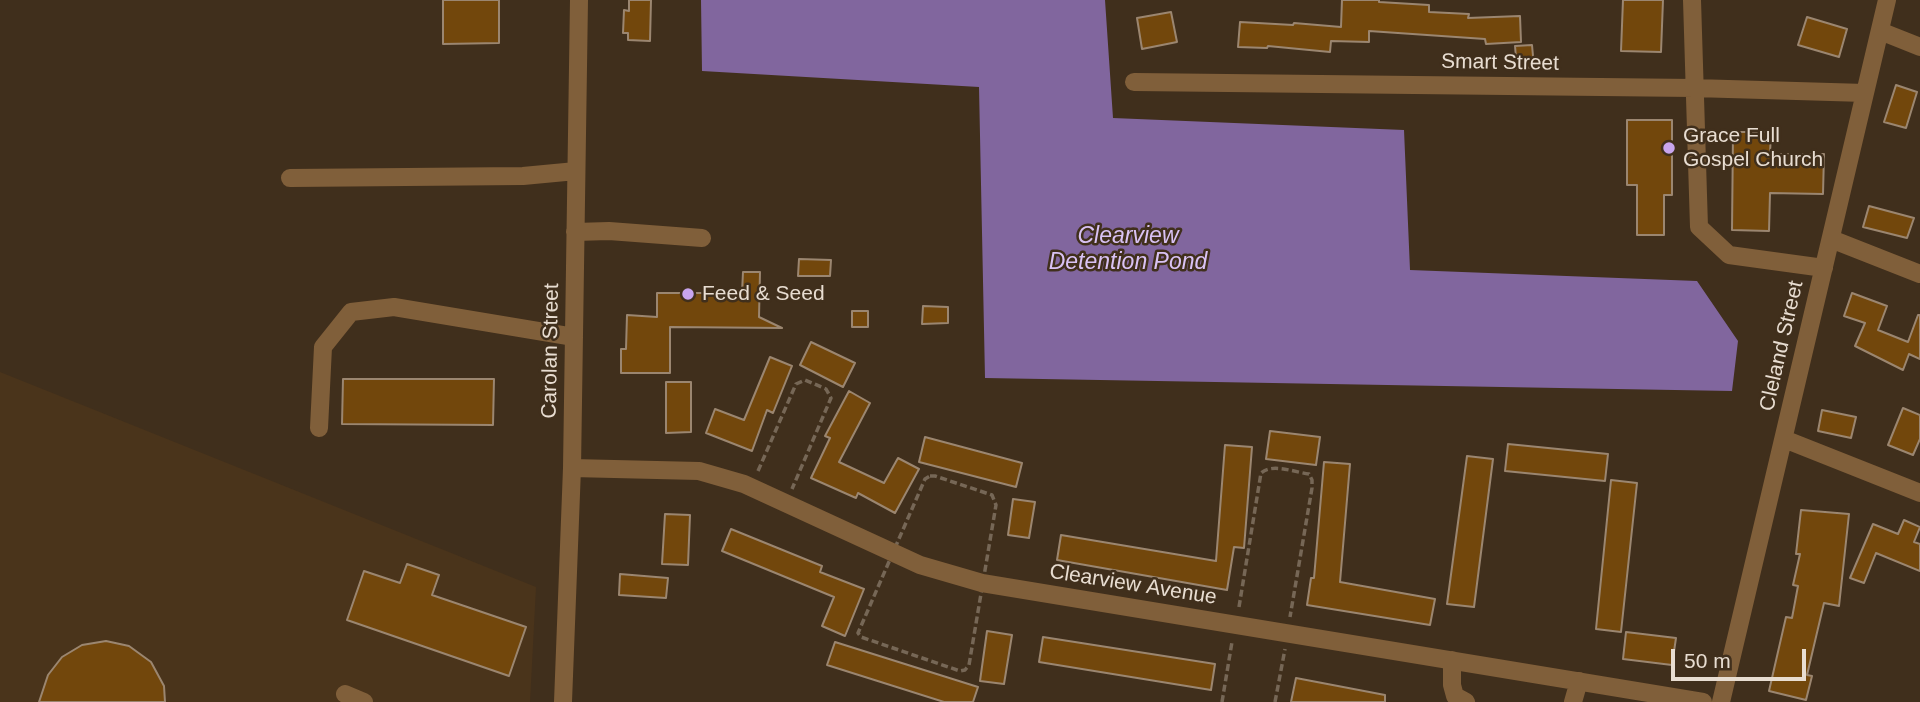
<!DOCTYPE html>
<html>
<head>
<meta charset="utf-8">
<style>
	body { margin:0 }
	#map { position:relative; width:1920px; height:702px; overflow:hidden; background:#402f1c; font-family:Arial,sans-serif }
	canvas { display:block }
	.scale { position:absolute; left:1671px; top:649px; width:135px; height:32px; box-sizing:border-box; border:4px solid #e8ddd1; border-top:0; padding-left:9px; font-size:21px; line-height:24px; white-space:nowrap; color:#e8ddd1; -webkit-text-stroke:5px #402f1c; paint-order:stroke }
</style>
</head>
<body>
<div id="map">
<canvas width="1920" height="702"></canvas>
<div class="scale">50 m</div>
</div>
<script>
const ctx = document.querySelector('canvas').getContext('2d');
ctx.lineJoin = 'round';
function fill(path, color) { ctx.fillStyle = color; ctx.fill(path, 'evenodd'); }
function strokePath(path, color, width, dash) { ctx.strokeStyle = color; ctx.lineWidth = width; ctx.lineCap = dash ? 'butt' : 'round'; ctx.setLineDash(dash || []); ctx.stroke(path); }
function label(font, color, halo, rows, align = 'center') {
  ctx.font = font + ' Arial,sans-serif'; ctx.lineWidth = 5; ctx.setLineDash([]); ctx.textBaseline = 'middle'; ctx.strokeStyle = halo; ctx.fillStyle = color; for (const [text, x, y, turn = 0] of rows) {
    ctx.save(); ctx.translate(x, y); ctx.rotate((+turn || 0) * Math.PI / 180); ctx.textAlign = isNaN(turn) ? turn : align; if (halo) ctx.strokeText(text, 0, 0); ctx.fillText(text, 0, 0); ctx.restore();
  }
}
fill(new Path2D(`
	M 0,372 L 536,587 L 530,702 L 0,702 Z`), '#4a341b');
fill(new Path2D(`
	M 701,0 L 1105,0 L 1113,118 L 1404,130 L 1410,270 L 1697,281 L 1738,341 L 1732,391 L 985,378 L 979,87 L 702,71 Z`), '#81669e');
const building = new Path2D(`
	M 443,0 L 499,0 L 499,43 L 443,44 Z
	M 629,0 L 651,0 L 650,41 L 628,40 L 628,33 L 623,33 L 624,10 L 629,11 Z
	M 1342,0 L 1379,0 L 1379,2 L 1429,5 L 1429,12 L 1469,14 L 1468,18 L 1520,16 L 1521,42 L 1486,44 L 1485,39 L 1369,31 L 1369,42 L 1331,41 L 1330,52 L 1268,46 L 1267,48 L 1238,47 L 1240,22 L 1293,25 L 1294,23 L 1341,27 Z
	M 1623,0 L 1663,0 L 1661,52 L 1621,51 Z
	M 1171,12 L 1177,42 L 1142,49 L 1137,18 Z
	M 1807,17 L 1847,29 L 1839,57 L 1798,45 Z
	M 1532,45 L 1534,67 L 1517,69 L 1515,46 Z
	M 1896,85 L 1917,92 L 1906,128 L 1884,122 Z
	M 1627,120 L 1672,120 L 1672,195 L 1664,195 L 1664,235 L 1637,235 L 1637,185 L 1627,185 Z
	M 1733,132 L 1771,132 L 1770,154 L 1824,154 L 1823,194 L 1770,193 L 1769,231 L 1732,230 Z
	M 1869,206 L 1914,218 L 1907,238 L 1863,227 Z
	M 799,259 L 831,260 L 830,276 L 798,276 Z
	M 743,272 L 760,272 L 759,317 L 782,328 L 670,327 L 670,373 L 621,373 L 621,349 L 626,349 L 627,315 L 657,317 L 657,293 L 742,293 Z
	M 1852,293 L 1887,306 L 1878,330 L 1908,342 L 1918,315 L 1920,315 L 1920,359 L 1909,354 L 1903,370 L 1855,346 L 1865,323 L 1844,316 Z
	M 923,306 L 948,307 L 948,323 L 922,324 Z
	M 852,311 L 868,311 L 868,327 L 852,327 Z
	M 811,342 L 855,363 L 843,387 L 800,365 Z
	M 770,357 L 792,366 L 773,413 L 767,410 L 752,451 L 706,433 L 715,409 L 744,420 Z
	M 343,379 L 494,379 L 493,425 L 342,424 Z
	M 666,382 L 691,382 L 691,432 L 666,433 Z
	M 849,391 L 870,403 L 839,462 L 884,483 L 898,458 L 919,469 L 895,513 L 858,493 L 856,498 L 811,478 L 830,438 L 825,436 Z
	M 1903,408 L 1920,415 L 1920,439 L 1913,455 L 1888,445 Z
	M 1822,410 L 1856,417 L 1851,438 L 1818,431 Z
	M 1270,431 L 1320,437 L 1316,465 L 1266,459 Z
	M 925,437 L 1022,463 L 1016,487 L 919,462 Z
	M 1508,444 L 1608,454 L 1605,481 L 1505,471 Z
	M 1225,445 L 1252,447 L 1244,548 L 1234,547 L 1227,590 L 1057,560 L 1061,535 L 1216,561 Z
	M 1467,456 L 1493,459 L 1474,607 L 1447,604 Z
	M 1324,462 L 1350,464 L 1340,582 L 1435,599 L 1430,625 L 1307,605 L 1311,578 L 1314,578 Z
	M 1611,480 L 1637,483 L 1621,632 L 1596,629 Z
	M 1013,499 L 1035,502 L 1029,538 L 1008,535 Z
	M 1801,510 L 1849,514 L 1839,606 L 1824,603 L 1807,675 L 1812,676 L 1806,700 L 1769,691 L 1786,617 L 1792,618 L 1798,586 L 1793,585 L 1800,554 L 1796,554 Z
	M 665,514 L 690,515 L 688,565 L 662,564 Z
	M 1904,520 L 1920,527 L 1914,542 L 1920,544 L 1920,571 L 1876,553 L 1864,583 L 1850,578 L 1873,524 L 1898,534 Z
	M 731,529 L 822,566 L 820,572 L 864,589 L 845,636 L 822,626 L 834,597 L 722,551 Z
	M 407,564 L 439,575 L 432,595 L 526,627 L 509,676 L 347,620 L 364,571 L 400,583 Z
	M 620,574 L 668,578 L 666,598 L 619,595 Z
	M 987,631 L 1012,635 L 1004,684 L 980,681 Z
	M 1626,632 L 1676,638 L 1672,665 L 1623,659 Z
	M 1043,637 L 1215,664 L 1211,690 L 1039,662 Z
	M 106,641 L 129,646 L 151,662 L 164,686 L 165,702 L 39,702 L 48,675 L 62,657 L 82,645 Z
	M 835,642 L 978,687 L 973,702 L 944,702 L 827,665 Z
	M 1296,678 L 1385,695 L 1385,702 L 1291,702 Z`);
fill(building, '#72470c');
strokePath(building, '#9b8670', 2);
strokePath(new Path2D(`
	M 758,471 L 796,384 L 805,380 L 826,389 L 831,398 L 792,489
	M 930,476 L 935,476 L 992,495 L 996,505 L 969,665 L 965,670 L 960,671 L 861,637 L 858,633 L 925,479 Z
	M 1239,607 L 1261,473 C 1272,463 1294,472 1309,474 L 1312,480 L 1312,488 L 1290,617
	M 1222,702 L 1232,642
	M 1275,702 L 1285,649`), '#766756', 3.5, [7, 3.5]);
strokePath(new Path2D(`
	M 1692,0 L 1699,227 L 1729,255 L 1824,268
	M 1880,31 L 1920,47
	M 1134,82 L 1694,88 L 1865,93
	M 290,178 L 523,176 L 576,171
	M 575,232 L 609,231 L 702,238
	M 1831,239 L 1920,274
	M 319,428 L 323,347 L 351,312 L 394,307 L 574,337
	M 1784,439 L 1920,493
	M 572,468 L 699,471 L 744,484 L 920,565 L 982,583 L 1703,702
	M 1452,660 L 1452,685 L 1455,696 L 1466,702
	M 345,694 L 364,702
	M 563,702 L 572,468 L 579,0
	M 1573,702 L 1579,681
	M 1721,702 L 1887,0`), '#805f3a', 18);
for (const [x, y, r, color] of [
	[1669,148,7,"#c8a5ee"],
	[688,294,7,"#c8a5ee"]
]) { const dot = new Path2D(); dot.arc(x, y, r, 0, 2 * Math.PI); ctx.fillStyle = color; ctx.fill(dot); strokePath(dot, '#402f1c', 2.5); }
label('21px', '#e8ddd1', '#402f1c', [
	["Smart Street",1500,63,1],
	["Cleland Street",1782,346,-77],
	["Carolan Street",551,351,-89],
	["Clearview Avenue",1133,585,9]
]);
label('21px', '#e8ddd1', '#402f1c', [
	["Grace Full",1683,136],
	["Gospel Church",1683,160],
	["Feed & Seed",702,294]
], 'left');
label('italic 23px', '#d9c2f4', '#402f1c', [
	["Clearview",1128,237],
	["Detention Pond",1128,263]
]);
</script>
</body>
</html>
